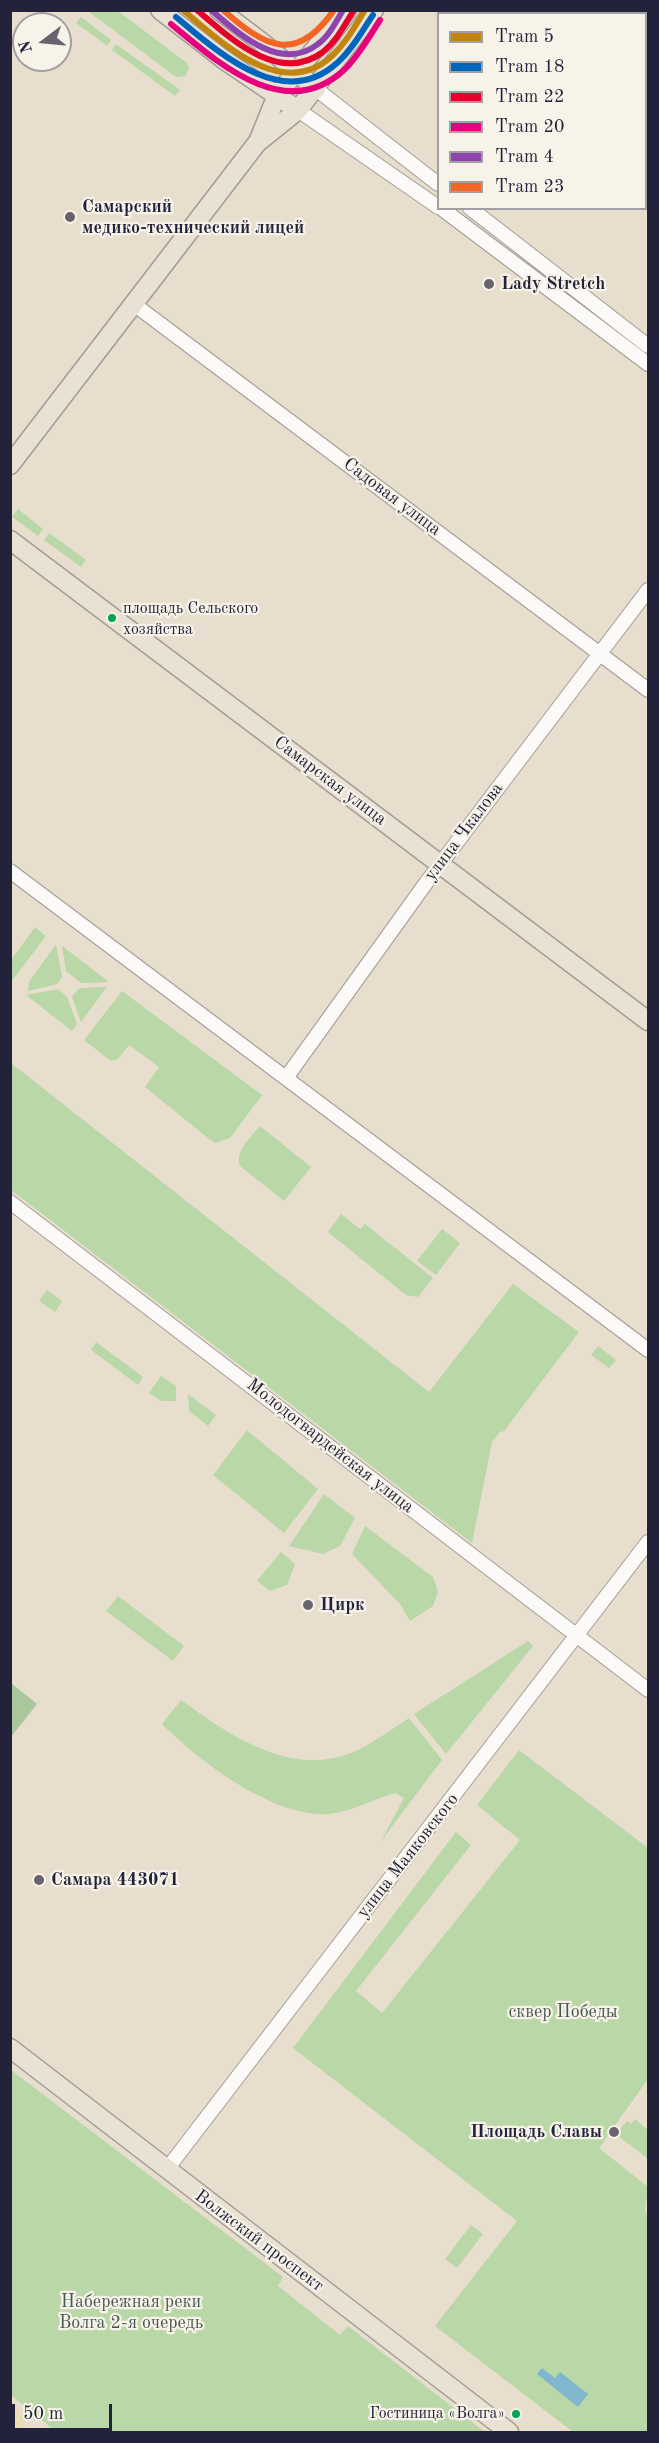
<!DOCTYPE html>
<html>
<head>
<meta charset="utf-8">
<style>
	body { margin:0 }
	#map { position:relative; width:659px; height:2443px; overflow:hidden; background:#e8dece; font-family:"Old Standard TT",serif }
	canvas { display:block }
	.frame { position:absolute; inset:0; border:12px solid #22223b; pointer-events:none }
	.legend { position:absolute; left:437px; top:12px; width:210px; height:198px; box-sizing:border-box; background:#f7f3e8; border:2px solid #a29fa3; margin:0; padding:8px 10px; list-style:none; font-size:18px; color:#22223b }
	.legend li { display:flex; align-items:center; gap:12px; height:30px }
	.legend b { width:30px; border:2px solid #a29fa3 }
	.north { position:absolute; left:12px; top:12px; width:60px; height:60px; box-sizing:border-box; background:#f7f3e8; border:2px solid #a29fa3; border-radius:50%; rotate:254deg; font-size:16px; font-weight:700; line-height:24px; text-align:center; color:#22223b }
	.north::after { content:''; display:block; margin:auto; width:21px; height:27px; background:#67646e; clip-path:polygon(50% 0,100% 100%,50% 72%,0 100%) }
	.scale { position:absolute; left:12px; top:2404px; width:100px; height:27px; box-sizing:border-box; border:3px solid #22223b; border-top:0; padding-left:8px; font-size:18px; line-height:21px; white-space:nowrap; color:#22223b; -webkit-text-stroke:4px #f7f3e8; paint-order:stroke }
</style>
</head>
<body>
<div id="map">
<canvas width="659" height="2443"></canvas>
<div class="frame"></div>
<ul class="legend">
<li><b style="height:8px;background:#c2850f"></b>Tram 5</li>
<li><b style="height:8px;background:#0065bd"></b>Tram 18</li>
<li><b style="height:8px;background:#e4002b"></b>Tram 22</li>
<li><b style="height:8px;background:#e5007d"></b>Tram 20</li>
<li><b style="height:8px;background:#8e44ad"></b>Tram 4</li>
<li><b style="height:8px;background:#f26522"></b>Tram 23</li>
</ul>
<div class="north">N</div>
<div class="scale">50 m</div>
</div>
<script>
const ctx = document.querySelector('canvas').getContext('2d');
ctx.lineJoin = 'round';
function fill(path, color) { ctx.fillStyle = color; ctx.fill(path, 'evenodd'); }
function strokePath(path, color, width, dash) { ctx.strokeStyle = color; ctx.lineWidth = width; ctx.lineCap = dash ? 'butt' : 'round'; ctx.setLineDash(dash || []); ctx.stroke(path); }
function label(font, color, halo, rows, align = 'center') {
  ctx.font = font + ' "Old Standard TT",serif'; ctx.lineWidth = 4.5; ctx.setLineDash([]); ctx.textBaseline = 'middle'; ctx.strokeStyle = halo; ctx.fillStyle = color; for (const [text, x, y, turn = 0] of rows) {
    ctx.save(); ctx.translate(x, y); ctx.rotate((+turn || 0) * Math.PI / 180); ctx.textAlign = isNaN(turn) ? turn : align; if (halo) ctx.strokeText(text, 0, 0); ctx.fillText(text, 0, 0); ctx.restore();
  }
}
fill(new Path2D(`
	M 88,11 L 118,11 L 187,63 L 189,68 L 186,76 L 176,77 Z
	M 81,17 L 111,40 L 107,46 L 76,23 Z
	M 116,44 L 180,90 L 175,96 L 112,50 Z
	M 18,509 L 43,529 L 38,536 L 12,517 Z
	M 49,533 L 86,560 L 81,567 L 44,540 Z
	M 35,927 L 46,936 L 11,982 L 11,960 Z
	M 56,944 L 62,977 L 57,984 L 28,991 L 29,982 Z
	M 62,946 L 109,982 L 81,983 L 66,971 Z
	M 107,987 L 81,1022 L 72,997 L 79,988 Z
	M 58,989 L 67,997 L 77,1024 L 72,1031 L 26,995 Z
	M 122,991 L 262,1095 L 230,1138 L 216,1143 L 209,1139 L 145,1087 L 159,1067 L 129,1045 L 118,1059 L 111,1061 L 84,1040 Z
	M 11,1063 L 429,1392 L 513,1284 L 579,1332 L 504,1431 L 500,1432 L 492,1442 L 472,1543 L 11,1190 Z
	M 260,1126 L 311,1167 L 284,1201 L 240,1166 C 235,1151 250,1138 260,1126 Z
	M 341,1214 L 360,1229 L 365,1224 L 433,1278 L 418,1297 L 406,1295 L 328,1232 Z
	M 442,1229 L 460,1243 L 436,1275 L 417,1261 Z
	M 47,1290 L 62,1301 L 55,1312 L 39,1301 Z
	M 96,1342 L 143,1377 L 138,1385 L 91,1350 Z
	M 598,1346 L 616,1360 L 609,1368 L 591,1355 Z
	M 161,1376 L 176,1386 L 176,1401 L 161,1401 L 149,1393 Z
	M 188,1394 L 216,1415 L 208,1426 L 189,1411 Z
	M 247,1430 L 318,1489 L 284,1533 L 213,1475 Z
	M 324,1494 L 355,1518 L 340,1546 L 323,1554 L 289,1546 Z
	M 365,1526 L 433,1577 L 438,1592 L 433,1606 L 410,1621 L 400,1604 L 352,1554 Z
	M 281,1552 L 295,1564 L 287,1585 L 270,1591 L 257,1581 Z
	M 118,1596 L 184,1646 L 173,1661 L 106,1611 Z
	M 528,1641 L 533,1646 L 446,1754 L 414,1714 Z
	M 181,1700 C 232,1737 294,1780 358,1750 C 376,1741 392,1729 409,1718 L 442,1760 L 381,1841 L 404,1798 L 395,1793 C 374,1799 351,1812 329,1814 C 273,1818 199,1761 162,1724 Z
	M 519,1750 L 648,1848 L 648,2079 L 599,2148 L 648,2187 L 645,2212 L 648,2214 L 648,2432 L 573,2432 L 435,2326 L 517,2221 L 293,2048 L 456,1832 L 471,1845 L 356,1991 L 382,2013 L 520,1840 L 477,1805 Z
	M 11,2070 L 283,2277 L 278,2286 L 340,2335 L 348,2326 L 485,2432 L 56,2432 L 11,2395 Z
	M 635,2119 L 648,2130 L 648,2159 L 616,2134 L 627,2121 L 631,2124 Z
	M 471,2225 L 483,2234 L 457,2268 L 445,2259 Z`), '#b9d7a7');
fill(new Path2D(`
	M 11,1683 L 37,1704 L 11,1737 Z`), '#a9c69c');
fill(new Path2D(`
	M 11,2405 L 25,2417 L 24,2432 L 11,2430 Z`), '#ebdcb4');
fill(new Path2D(`
	M 542,2368 L 555,2378 L 560,2372 L 588,2394 L 578,2407 L 537,2374 Z`), '#80b7cf');
const minor = new Path2D(`
	M 631,10 L 635,14
	M 646,22 L 648,24
	M 316,89 L 438,184
	M 298,110 L 438,207
	M 441,208 L 648,364
	M 470,208 L 648,346
	M 135,305 L 648,690
	M 10,871 L 648,1350
	M 286,1078 L 426,883 L 648,590
	M 10,1202 L 648,1690
	M 167,2169 L 648,1542`);
const major = new Path2D(`
	M 160,10 L 223,59 L 298,110
	M 219,10 L 264,44 L 316,89
	M 258,142 L 277,95 L 347,10
	M 10,465 L 257,143 L 298,110 L 374,10
	M 10,540 L 648,1021
	M 10,2048 L 509,2432`);
strokePath(minor, '#a29c96', 16);
strokePath(major, '#a29c96', 21);
strokePath(minor, '#fcfaf8', 14);
strokePath(major, '#e8e1d4', 18);
strokePath(new Path2D(`
	M 183,10 C 221,42 282,102 332,56 C 346,43 355,26 365,10`), '#c2850f', 6);
strokePath(new Path2D(`
	M 176,17 C 218,52 283,112 337,63 C 352,50 362,31 373,15`), '#0065bd', 6);
strokePath(new Path2D(`
	M 197,10 C 230,38 279,85 323,52 C 337,41 345,24 354,10`), '#e4002b', 6);
strokePath(new Path2D(`
	M 171,24 C 217,62 286,125 345,69 C 359,55 369,37 380,20`), '#e5007d', 6);
strokePath(new Path2D(`
	M 211,10 C 239,34 281,73 318,44 C 329,36 336,22 343,10`), '#8e44ad', 6);
strokePath(new Path2D(`
	M 223,10 C 265,47 296,65 334,10`), '#f26522', 6);
for (const [x, y, r, color] of [
	[70,217,6,"#67646e"],
	[489,284,6,"#67646e"],
	[112,618,5,"#00a651"],
	[308,1605,6,"#67646e"],
	[39,1880,6,"#67646e"],
	[614,2132,6,"#67646e"],
	[516,2414,5,"#00a651"]
]) { const dot = new Path2D(); dot.arc(x, y, r, 0, 2 * Math.PI); ctx.fillStyle = color; ctx.fill(dot); strokePath(dot, '#f7f3e8', 2); }
label('16px', '#22223b', '#f7f3e8', [
	["площадь Сельского",123,609],
	["хозяйства",123,630],
	["Гостиница «Волга»",505,2414,"right"]
], 'left');
label('bold 18px', '#22223b', '#f7f3e8', [
	["Самарский",82,207],
	["медико-технический лицей",82,228],
	["Lady Stretch",501,284],
	["Цирк",320,1605],
	["Самара 443071",51,1880],
	["Площадь Славы",602,2132,"right"]
], 'left');
label('18px', '#22223b', '#f7f3e8', [
	["Садовая улица",392,497,37],
	["Самарская улица",330,781,37],
	["улица Чкалова",464,832,-53],
	["Молодогвардейская улица",330,1446,38],
	["улица Маяковского",408,1856,-52],
	["Волжский проспект",259,2241,37]
]);
label('18px', '#445752', '#f7f3e8', [
	["сквер Победы",563,2012],
	["Набережная реки",131,2302],
	["Волга 2-я очередь",131,2323]
]);
</script>
</body>
</html>
